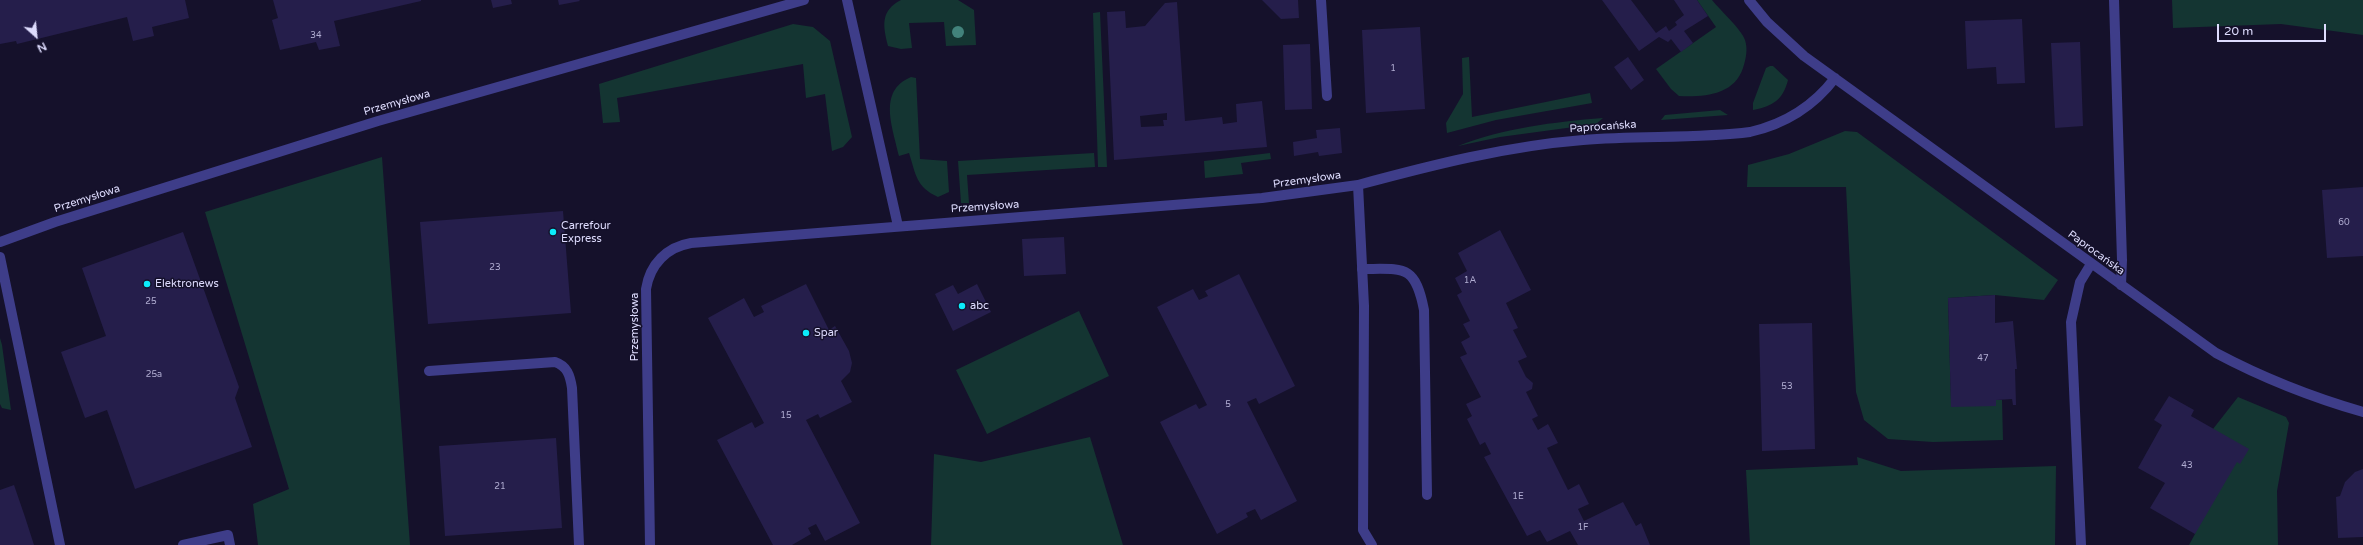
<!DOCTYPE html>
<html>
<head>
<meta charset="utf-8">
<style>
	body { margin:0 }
	#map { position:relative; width:2363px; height:545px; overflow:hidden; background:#15112b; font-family:"Varela Round",sans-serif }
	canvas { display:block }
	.north { position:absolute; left:16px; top:16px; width:40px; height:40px; -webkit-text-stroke:3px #15112b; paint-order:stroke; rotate:153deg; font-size:11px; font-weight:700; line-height:16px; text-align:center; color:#dedcfe }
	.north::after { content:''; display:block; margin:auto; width:14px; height:18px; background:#dedcfe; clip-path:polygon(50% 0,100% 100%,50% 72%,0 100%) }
	.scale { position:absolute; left:2217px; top:24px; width:109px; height:18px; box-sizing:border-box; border:2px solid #dedcfe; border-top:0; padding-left:5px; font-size:12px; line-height:14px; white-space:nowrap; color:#dedcfe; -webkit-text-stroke:3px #15112b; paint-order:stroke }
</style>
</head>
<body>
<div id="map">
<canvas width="2363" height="545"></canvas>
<div class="north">N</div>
<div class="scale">20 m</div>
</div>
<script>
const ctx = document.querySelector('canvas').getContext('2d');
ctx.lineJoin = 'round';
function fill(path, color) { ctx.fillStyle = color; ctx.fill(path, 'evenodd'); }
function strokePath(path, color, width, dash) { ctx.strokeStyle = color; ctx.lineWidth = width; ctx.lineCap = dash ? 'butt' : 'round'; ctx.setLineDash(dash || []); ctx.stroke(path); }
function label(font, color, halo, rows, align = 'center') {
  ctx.font = font + ' "Varela Round",sans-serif'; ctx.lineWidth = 3; ctx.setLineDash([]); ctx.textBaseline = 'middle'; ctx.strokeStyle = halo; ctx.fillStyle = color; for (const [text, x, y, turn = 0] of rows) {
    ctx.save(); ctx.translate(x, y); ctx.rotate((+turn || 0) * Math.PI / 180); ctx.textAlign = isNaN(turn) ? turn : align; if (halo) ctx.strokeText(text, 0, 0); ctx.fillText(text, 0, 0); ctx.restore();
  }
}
fill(new Path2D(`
	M 901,0 L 958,0 L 974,10 L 976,45 L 946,46 L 944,22 L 909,23 L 912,48 L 901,49 L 888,46 C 883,26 880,11 901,0 Z
	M 1697,0 L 1712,0 C 1720,10 1742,30 1745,40 C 1748,49 1746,59 1743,68 C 1734,95 1705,97 1679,96 L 1671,89 L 1656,69 L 1716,27 Z
	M 2172,0 L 2363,0 L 2363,35 L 2281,24 L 2173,28 Z
	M 1100,12 L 1107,167 L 1098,167 L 1093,13 Z
	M 793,24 L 813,27 L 830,41 L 852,137 L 843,147 L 832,151 L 825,94 L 806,98 L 803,64 L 617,98 L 620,122 L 603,123 L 599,84 Z
	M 1469,57 L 1472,117 L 1590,93 L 1592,103 L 1496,120 L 1447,133 L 1446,123 L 1463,94 L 1462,58 Z
	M 1770,66 L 1773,66 L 1788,80 C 1783,100 1773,106 1753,110 L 1753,103 L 1766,68 Z
	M 911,77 L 916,78 L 920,159 L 947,161 L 949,192 L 938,197 C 916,187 916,175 909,153 L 899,156 C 893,128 877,91 911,77 Z
	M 1720,110 L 1728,115 L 1661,120 L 1665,115 Z
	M 1603,118 L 1596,124 L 1500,137 L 1458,146 C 1504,128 1554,122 1603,118 Z
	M 1845,131 L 1857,132 L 2058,280 L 2044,300 L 1995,295 L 1948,298 L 1951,400 L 2002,400 L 2003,440 L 1933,442 L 1888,439 L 1864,420 L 1856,392 L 1846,187 L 1747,187 L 1748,165 L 1789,154 Z
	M 1094,153 L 1095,167 L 967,175 L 969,203 L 961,203 L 958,161 Z
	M 1270,153 L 1271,159 L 1241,163 L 1243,174 L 1205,178 L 1204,161 Z
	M 382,157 L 410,545 L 258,545 L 253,504 L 289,489 L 205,212 Z
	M 1079,311 L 1109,376 L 987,434 L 956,370 Z
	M 0,338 L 2,345 L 11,410 L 2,408 L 0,404 Z
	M 2238,397 L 2286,417 L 2289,423 L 2277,491 L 2278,545 L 2189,545 L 2195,534 L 2213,429 Z
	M 1090,437 L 1123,545 L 931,545 L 934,454 L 981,462 Z
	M 1857,457 L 1901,471 L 2056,466 L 2055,545 L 1750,545 L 1746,470 L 1858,465 Z`), '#143532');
fill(new Path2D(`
	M 0,0 L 185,0 L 189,18 L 152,27 L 154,36 L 133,41 L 127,17 L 17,44 L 16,41 L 0,44 Z
	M 273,0 L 421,0 L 421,1 L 334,21 L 340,46 L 319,50 L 316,42 L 280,50 L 272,20 L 278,18 Z
	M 491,0 L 511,0 L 512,4 L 493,8 Z
	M 558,0 L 579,0 L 580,1 L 559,5 Z
	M 1262,0 L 1298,0 L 1299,18 L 1281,19 Z
	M 1602,0 L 1631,0 L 1656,33 L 1666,26 L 1669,31 L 1677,25 L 1675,22 L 1684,15 L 1674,0 L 1697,0 L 1708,16 L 1684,31 L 1693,43 L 1681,52 L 1671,39 L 1668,42 L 1659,37 L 1639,51 Z
	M 1177,2 L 1185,121 L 1222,117 L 1223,124 L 1237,122 L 1236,104 L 1262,101 L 1267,147 L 1114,160 L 1107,12 L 1125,11 L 1126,28 L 1145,26 L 1165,3 ZM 1167,113 L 1167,120 L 1163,120 L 1164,126 L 1141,127 L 1140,116 Z
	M 2022,19 L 2025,83 L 1997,84 L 1996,67 L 1967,69 L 1965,21 Z
	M 1420,27 L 1425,109 L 1366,113 L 1362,30 Z
	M 2080,42 L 2083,126 L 2055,128 L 2051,43 Z
	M 1310,44 L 1312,109 L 1285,110 L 1283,45 Z
	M 1628,57 L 1644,80 L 1631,90 L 1614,67 Z
	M 1340,128 L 1342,153 L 1319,156 L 1318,152 L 1294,156 L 1293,142 L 1317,138 L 1316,130 Z
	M 2363,187 L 2363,256 L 2327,258 L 2322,190 Z
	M 563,211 L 571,313 L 428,324 L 420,222 Z
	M 1500,230 L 1531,290 L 1506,303 L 1518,328 L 1513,330 L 1527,357 L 1518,361 L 1526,377 L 1533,383 L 1532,389 L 1526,392 L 1538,416 L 1532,419 L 1538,430 L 1548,424 L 1558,443 L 1547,448 L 1568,490 L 1579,484 L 1589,504 L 1578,509 L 1584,521 L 1623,502 L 1636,526 L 1641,523 L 1650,545 L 1578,545 L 1570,531 L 1547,542 L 1540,530 L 1527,536 L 1484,457 L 1491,454 L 1485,442 L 1480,445 L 1467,419 L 1472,416 L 1466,404 L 1481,397 L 1460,357 L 1467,354 L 1461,342 L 1470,337 L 1463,324 L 1470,321 L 1457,295 L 1462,292 L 1455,278 L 1467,271 L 1458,253 Z
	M 183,232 L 239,387 L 235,398 L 252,447 L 135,489 L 107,410 L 85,418 L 61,352 L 106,336 L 82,268 Z
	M 1064,237 L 1066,274 L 1024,276 L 1022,239 Z
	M 1239,274 L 1295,386 L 1259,404 L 1256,398 L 1247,402 L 1297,501 L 1261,520 L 1255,509 L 1246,513 L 1248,517 L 1217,534 L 1160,422 L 1196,404 L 1199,409 L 1207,405 L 1157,307 L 1193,289 L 1199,300 L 1208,296 L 1205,291 Z
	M 806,284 L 829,330 L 835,326 L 849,351 L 852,363 L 850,372 L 841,381 L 852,402 L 820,418 L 818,414 L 806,420 L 860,523 L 825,541 L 816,524 L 808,528 L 811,534 L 792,545 L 773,545 L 717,440 L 752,422 L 755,428 L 764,423 L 708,318 L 744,298 L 754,317 L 764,312 L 761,306 Z
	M 977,284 L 991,312 L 953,331 L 935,294 L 953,285 L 958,294 Z
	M 1995,295 L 1995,323 L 2013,321 L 2017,369 L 2015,369 L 2016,405 L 2013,405 L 2012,399 L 1996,400 L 1996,406 L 1951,407 L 1948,298 Z
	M 1812,323 L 1815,449 L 1762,451 L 1759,324 Z
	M 2169,396 L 2194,410 L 2191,416 L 2249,449 L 2240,464 L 2237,462 L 2195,534 L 2150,508 L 2165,483 L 2138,468 L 2162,425 L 2154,420 Z
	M 556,438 L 562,528 L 445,536 L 439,446 Z
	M 2363,469 L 2363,537 L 2338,538 L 2336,497 L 2340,496 L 2345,482 L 2355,472 Z
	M 14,485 L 25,517 L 34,545 L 0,545 L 0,490 Z`), '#251e4b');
strokePath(new Path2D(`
	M 1321,0 L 1327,96
	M 2114,0 L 2122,260 L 2121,285
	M 0,257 L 60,545
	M 1362,269 C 1404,269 1415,264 1424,310 L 1427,495
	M 429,371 L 555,362 C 567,366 570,375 572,388 L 579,545
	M 183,545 L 228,535 L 230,545
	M 2081,545 L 2071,322 L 2080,282 L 2091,264`), '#3e3d89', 10);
strokePath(new Path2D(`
	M 847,0 L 898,226
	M 1749,0 L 1767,22 L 1804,56 L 2216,353 C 2263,378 2311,397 2363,412
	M 1358,185 C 1432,165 1507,146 1583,140 C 1639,135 1695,139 1750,132 C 1785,124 1813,107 1835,78
	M 0,242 L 55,222 L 378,121 L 804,0
	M 650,545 L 646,289 C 650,264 667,247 691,243 L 1262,198 L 1358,185 L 1364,306 L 1363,530 L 1372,545`), '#3e3d89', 10);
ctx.fillStyle = '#42827b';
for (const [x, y] of [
	[958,32]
]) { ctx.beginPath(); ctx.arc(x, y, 6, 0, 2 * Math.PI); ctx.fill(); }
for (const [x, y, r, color] of [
	[553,232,4,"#0becfb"],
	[147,284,4,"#0becfb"],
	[962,306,4,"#0becfb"],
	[806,333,4,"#0becfb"]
]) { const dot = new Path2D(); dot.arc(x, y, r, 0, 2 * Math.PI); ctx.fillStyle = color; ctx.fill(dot); strokePath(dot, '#15112b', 1.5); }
label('9px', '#b0acd1', null, [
	["34",316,36],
	["1",1393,69],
	["60",2344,223],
	["23",495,268],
	["1A",1470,281],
	["25",151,302],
	["47",1983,359],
	["25a",154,375],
	["53",1787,387],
	["5",1228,405],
	["15",786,416],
	["43",2187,466],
	["21",500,487],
	["1E",1518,497],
	["1F",1583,528]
]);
label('11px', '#dedcfe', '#15112b', [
	["Przemysłowa",397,103,-16],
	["Paprocańska",1603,127,-4],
	["Przemysłowa",1307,180,-8],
	["Przemysłowa",87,199,-18],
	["Przemysłowa",985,207,-4],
	["Paprocańska",2096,253,36],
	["Przemysłowa",635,327,-90]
]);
label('11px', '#dedcfe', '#15112b', [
	["Carrefour",561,226],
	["Express",561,239],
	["Elektronews",155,284],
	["abc",970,306],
	["Spar",814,333]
], 'left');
</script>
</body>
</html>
